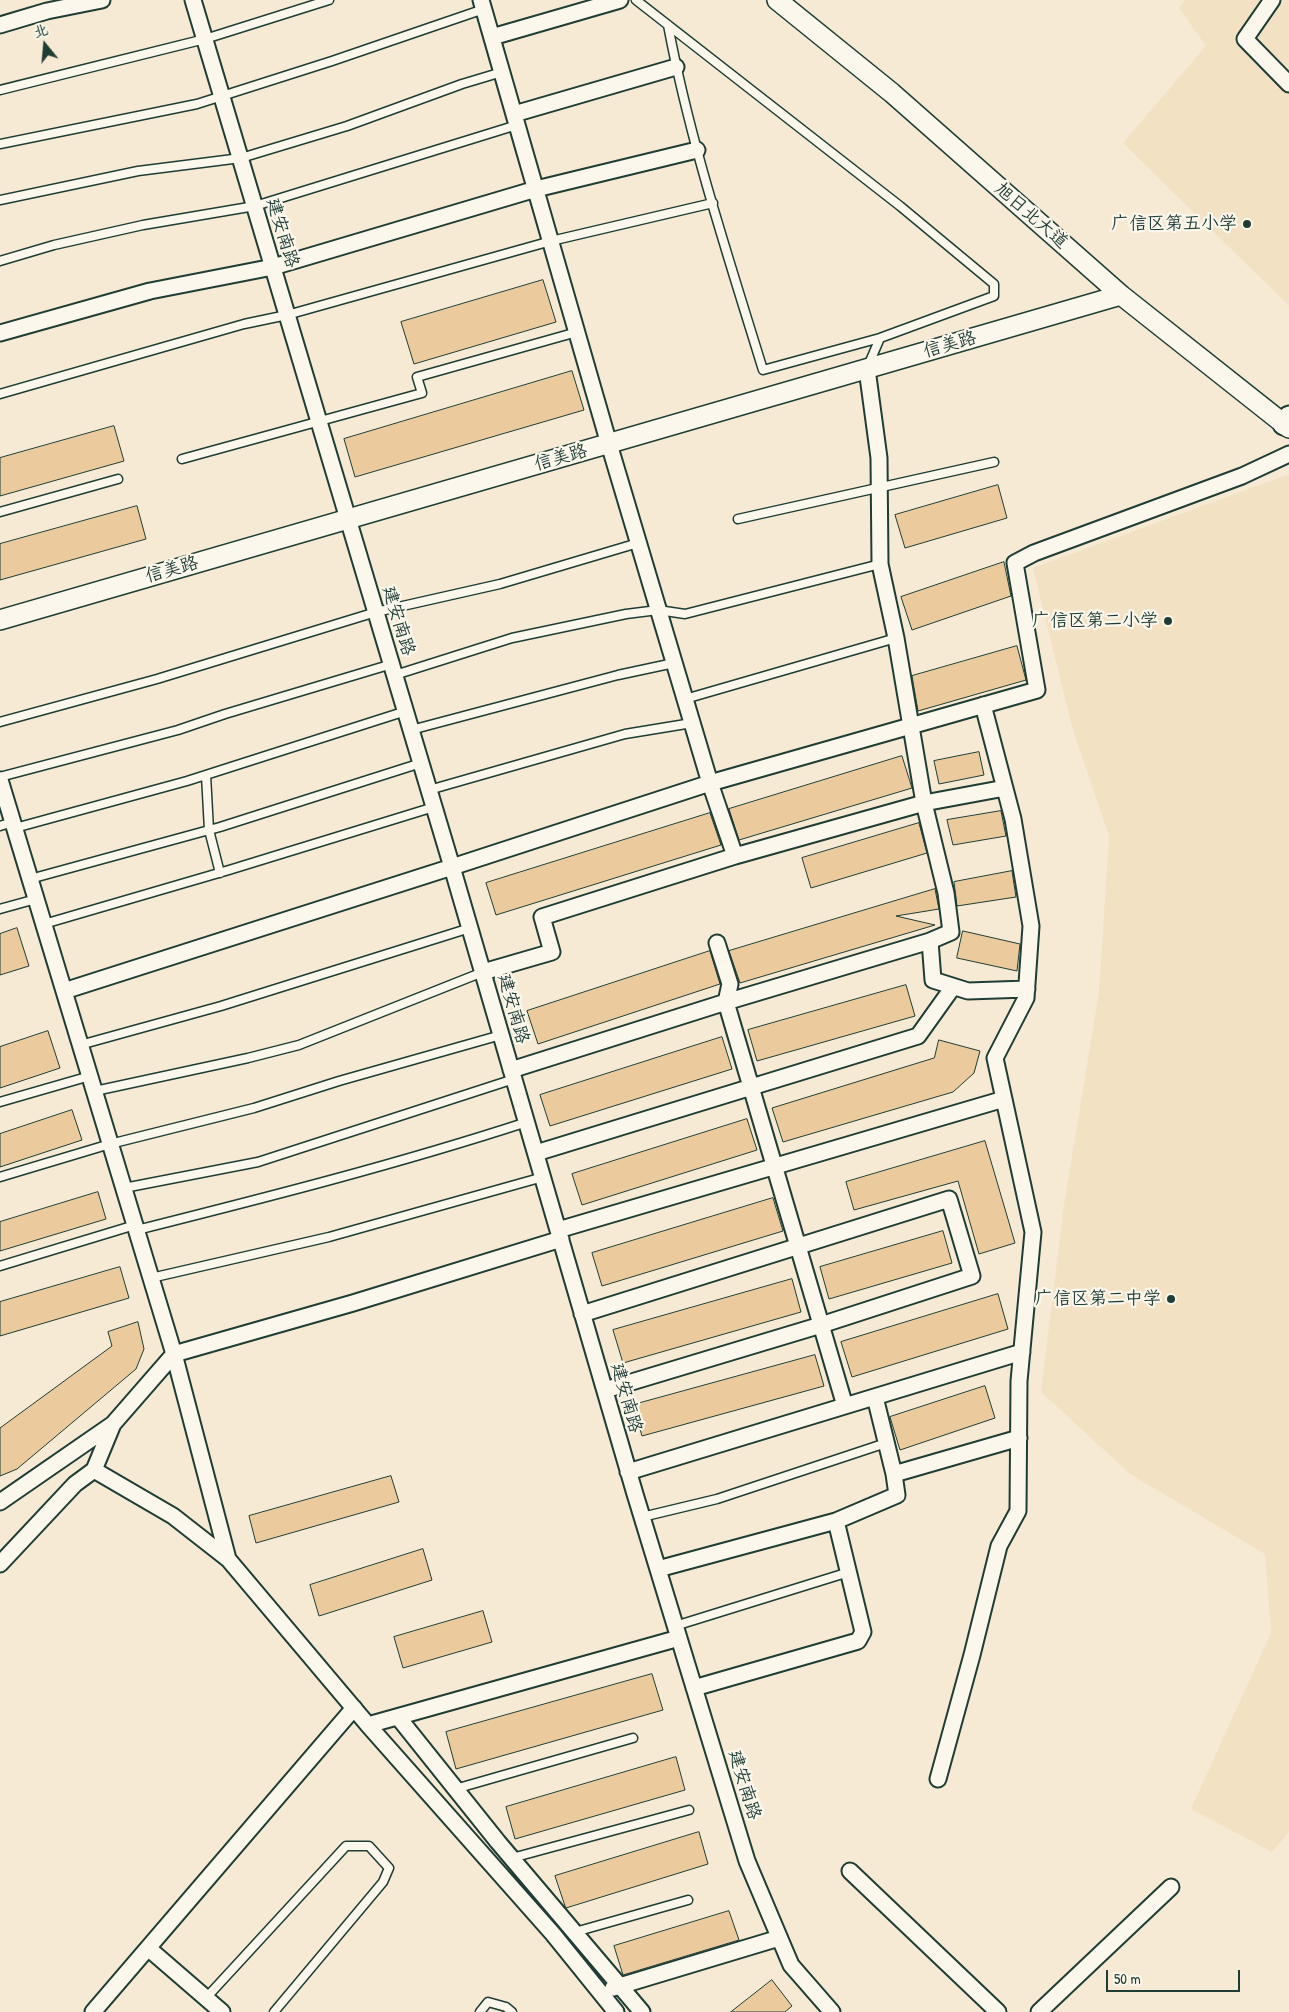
<!DOCTYPE html>
<html>
<head>
<meta charset="utf-8">
<style>
	body { margin:0 }
	#map { position:relative; width:1289px; height:2012px; overflow:hidden; background:#f6ead4; font-family:"Patrick Hand","LXGW WenKai TC",sans-serif }
	canvas { display:block }
	.north { position:absolute; left:20px; top:20px; width:50px; height:50px; -webkit-text-stroke:4px #fbf7ec; paint-order:stroke; rotate:343deg; font-size:14px; font-weight:700; line-height:20px; text-align:center; color:#1f3d34 }
	.north::after { content:''; display:block; margin:auto; width:18px; height:22px; background:#1f3d34; clip-path:polygon(50% 0,100% 100%,50% 72%,0 100%) }
	.scale { position:absolute; left:1106px; top:1970px; width:134px; height:22px; box-sizing:border-box; border:2px solid #1f3d34; border-top:0; padding-left:6px; font-size:15px; line-height:18px; white-space:nowrap; color:#1f3d34; -webkit-text-stroke:4px #fbf7ec; paint-order:stroke }
</style>
</head>
<body>
<div id="map">
<canvas width="1289" height="2012"></canvas>
<div class="north">北</div>
<div class="scale">50 m</div>
</div>
<script>
const ctx = document.querySelector('canvas').getContext('2d');
ctx.lineJoin = 'round';
function fill(path, color) { ctx.fillStyle = color; ctx.fill(path, 'evenodd'); }
function strokePath(path, color, width, dash) { ctx.strokeStyle = color; ctx.lineWidth = width; ctx.lineCap = dash ? 'butt' : 'round'; ctx.setLineDash(dash || []); ctx.stroke(path); }
function label(font, color, halo, rows, align = 'center') {
  ctx.font = font + ' "Patrick Hand","LXGW WenKai TC",sans-serif'; ctx.lineWidth = 4.5; ctx.setLineDash([]); ctx.textBaseline = 'middle'; ctx.strokeStyle = halo; ctx.fillStyle = color; for (const [text, x, y, turn = 0] of rows) {
    ctx.save(); ctx.translate(x, y); ctx.rotate((+turn || 0) * Math.PI / 180); ctx.textAlign = isNaN(turn) ? turn : align; if (halo) ctx.strokeText(text, 0, 0); ctx.fillText(text, 0, 0); ctx.restore();
  }
}
fill(new Path2D(`
	M 1185,0 L 1289,0 L 1289,306 L 1123,143 L 1206,46 L 1179,8 Z
	M 1289,474 L 1289,1832 L 1272,1852 L 1191,1809 L 1271,1633 L 1265,1554 L 1130,1474 L 1041,1392 L 1064,1205 L 1099,992 L 1109,836 L 1072,727 L 1033,568 Z`), '#f3e1c4');
const building = new Path2D(`
	M 543,280 L 556,322 L 414,364 L 401,322 Z
	M 572,371 L 584,410 L 355,477 L 344,439 Z
	M 114,426 L 124,461 L 0,496 L 0,458 Z
	M 998,485 L 1007,518 L 905,548 L 895,515 Z
	M 137,506 L 146,539 L 0,580 L 0,544 Z
	M 1004,562 L 1011,596 L 912,630 L 901,597 Z
	M 1017,646 L 1026,680 L 918,711 L 912,676 Z
	M 979,752 L 984,775 L 939,784 L 934,761 Z
	M 902,756 L 912,788 L 739,840 L 729,809 Z
	M 1001,811 L 1006,836 L 953,845 L 947,820 Z
	M 710,813 L 721,845 L 496,915 L 486,883 Z
	M 919,823 L 927,853 L 811,888 L 802,858 Z
	M 1012,871 L 1016,897 L 957,906 L 954,882 Z
	M 935,889 L 939,909 L 896,916 L 935,925 L 740,983 L 729,951 Z
	M 17,928 L 29,966 L 0,975 L 0,934 Z
	M 963,931 L 1020,944 L 1017,971 L 957,958 Z
	M 710,951 L 720,984 L 538,1044 L 527,1011 Z
	M 906,985 L 915,1016 L 757,1061 L 748,1030 Z
	M 48,1031 L 60,1068 L 0,1088 L 0,1047 Z
	M 722,1037 L 732,1069 L 550,1126 L 540,1095 Z
	M 939,1040 L 980,1051 L 974,1073 L 953,1092 L 783,1142 L 772,1108 L 934,1058 Z
	M 72,1110 L 82,1140 L 0,1167 L 0,1134 Z
	M 747,1119 L 757,1150 L 582,1205 L 572,1174 Z
	M 985,1141 L 1015,1243 L 979,1254 L 958,1181 L 854,1210 L 846,1182 Z
	M 98,1192 L 106,1219 L 0,1251 L 0,1222 Z
	M 773,1198 L 783,1231 L 602,1286 L 592,1253 Z
	M 943,1231 L 952,1263 L 829,1299 L 820,1267 Z
	M 120,1267 L 129,1298 L 0,1336 L 0,1302 Z
	M 792,1279 L 801,1312 L 623,1363 L 613,1330 Z
	M 998,1294 L 1008,1329 L 852,1377 L 841,1342 Z
	M 138,1322 L 144,1349 L 136,1369 L 17,1469 L 0,1476 L 0,1428 L 112,1346 L 108,1332 Z
	M 815,1355 L 824,1386 L 642,1436 L 633,1405 Z
	M 985,1386 L 995,1418 L 900,1450 L 890,1417 Z
	M 391,1476 L 399,1502 L 256,1543 L 249,1516 Z
	M 423,1549 L 432,1580 L 319,1616 L 310,1585 Z
	M 483,1611 L 492,1642 L 403,1668 L 394,1637 Z
	M 652,1674 L 663,1710 L 456,1769 L 446,1732 Z
	M 676,1757 L 685,1790 L 515,1839 L 506,1807 Z
	M 699,1832 L 708,1864 L 566,1908 L 565,1906 L 555,1876 Z
	M 729,1911 L 739,1940 L 623,1975 L 614,1946 Z
	M 772,1980 L 792,2006 L 785,2012 L 731,2012 Z`);
fill(building, '#ebcb9d');
strokePath(building, '#1f3d34', 1);
const service = new Path2D(`
	M 636,0 L 900,206 L 994,284 L 994,296 L 880,338 L 868,366
	M 668,25 C 690,142 728,256 763,370 L 880,338
	M 0,90 L 205,39 L 329,0
	M 0,144 L 197,104 L 332,61 L 484,9
	M 0,200 L 138,171 L 241,158 L 347,126 L 462,84 L 502,72
	M 0,261 L 54,245 L 143,225 L 255,206 L 517,125
	M 0,394 L 244,324 L 287,315 L 551,241 L 713,203
	M 182,459 L 422,393 L 417,377 L 577,332
	M 0,512 L 118,479
	M 738,519 L 994,462
	M 395,675 L 512,638 L 626,614 L 658,610 L 685,614 L 880,564
	M 685,699 L 896,638
	M 0,722 L 157,679 L 376,612 L 500,584 L 638,543
	M 411,730 L 618,675 L 674,663
	M 206,775 L 209,830 L 220,873
	M 0,777 L 178,730 L 225,714 L 392,664
	M 429,790 L 625,734 L 692,723
	M 0,826 L 13,822
	M 15,828 L 187,781 L 406,711
	M 30,879 L 220,827 L 421,763
	M 0,909 L 36,899
	M 44,924 L 229,870 L 434,807
	M 80,1045 L 221,1006 L 470,928
	M 95,1091 L 248,1058 L 299,1045 L 483,972
	M 0,1102 L 90,1076
	M 0,1177 L 110,1144 L 254,1108 L 339,1081 L 501,1035
	M 124,1188 L 258,1162 L 514,1079
	M 137,1230 C 268,1197 398,1164 527,1122
	M 0,1266 L 135,1225
	M 151,1278 L 329,1237 L 543,1177
	M 642,1517 L 717,1499 L 886,1443
	M 675,1626 L 849,1572
	M 455,1789 L 633,1738
	M 512,1858 L 689,1810
	M 575,1932 L 688,1900
	M 206,1998 L 346,1846 L 369,1846 L 389,1868 L 383,1882 L 274,2012
	M 480,2012 L 488,2002 L 506,2007 L 512,2012`);
const minor = new Path2D(`
	M 193,0 L 452,867 L 635,1494 L 747,1861 L 791,1965 L 832,2012
	M 1272,0 L 1245,39 L 1289,84
	M 0,25 L 47,11 L 102,0
	M 492,37 L 620,0
	M 514,114 L 676,67
	M 0,333 L 150,291 L 273,267 L 536,189 L 697,150
	M 867,369 L 879,458 L 880,564 L 896,638 L 924,803 L 946,893 L 951,932 L 930,941
	M 0,780 L 174,1354 L 228,1559 L 368,1725 L 553,1934 L 616,2012
	M 735,856 L 924,803 L 1005,788
	M 717,943 L 730,984 L 726,1002 L 930,941 L 933,980 L 968,991 L 1027,989
	M 483,972 L 552,952 L 542,917 L 735,856 L 710,783 L 1037,690 L 1015,563 L 1034,553 L 1242,476 L 1289,454
	M 64,991 L 452,867 L 710,783 L 609,444 L 481,0
	M 511,1070 L 726,1002 L 845,1406
	M 536,1153 L 918,1036 L 953,987
	M 558,1230 L 1004,1099
	M 582,1314 L 949,1199 L 972,1276 L 821,1325 L 605,1390
	M 94,1470 L 113,1424
	M 628,1472 L 1022,1352
	M 894,1474 L 1019,1438
	M 0,1502 L 113,1424 L 174,1354 L 353,1303 L 561,1239
	M 0,1564 L 75,1484 L 94,1470 L 173,1516 L 228,1559
	M 658,1569 L 836,1521 L 897,1495 L 894,1474 L 875,1397
	M 694,1688 L 858,1641 L 863,1632 L 836,1521
	M 398,1717 L 498,1842 L 642,2012
	M 368,1725 L 679,1638
	M 938,1779 L 972,1655 L 999,1546 L 1018,1511 L 1019,1381 L 1033,1232 L 995,1058 L 1026,998 L 1031,926 L 1013,819 L 983,705
	M 850,1871 L 998,2012
	M 148,1948 L 222,2012
	M 613,1988 L 779,1938
	M 93,2012 L 354,1708
	M 1039,2012 L 1171,1887`);
const tertiary = new Path2D(`
	M 777,0 L 892,93 L 1121,295 L 1289,428
	M 0,620 L 1121,295`);
const secondary = new Path2D(`
	M 1284,424 L 1289,417`);
strokePath(service, '#1f3d34', 11);
strokePath(minor, '#1f3d34', 19);
strokePath(tertiary, '#1f3d34', 22);
strokePath(secondary, '#1f3d34', 25);
strokePath(service, '#fbf7ec', 8);
strokePath(minor, '#fbf7ec', 15);
strokePath(tertiary, '#fbf7ec', 19);
strokePath(secondary, '#fbf7ec', 21);
for (const [x, y, r, color] of [
	[1247,224,5,"#1f3d34"],
	[1168,621,5,"#1f3d34"],
	[1171,1299,5,"#1f3d34"]
]) { const dot = new Path2D(); dot.arc(x, y, r, 0, 2 * Math.PI); ctx.fillStyle = color; ctx.fill(dot); strokePath(dot, '#fbf7ec', 2); }
label('18px', '#1f3d34', '#fbf7ec', [
	["旭日北大道",1031,216,41],
	["建安南路",282,233,73],
	["信美路",950,345,-16],
	["信美路",561,458,-16],
	["信美路",172,570,-16],
	["建安南路",398,621,73],
	["建安南路",513,1009,74],
	["建安南路",626,1398,74],
	["建安南路",744,1785,73]
]);
label('18px', '#1f3d34', '#fbf7ec', [
	["广信区第五小学",1237,224],
	["广信区第二小学",1158,621],
	["广信区第二中学",1161,1299]
], 'right');
</script>
</body>
</html>
